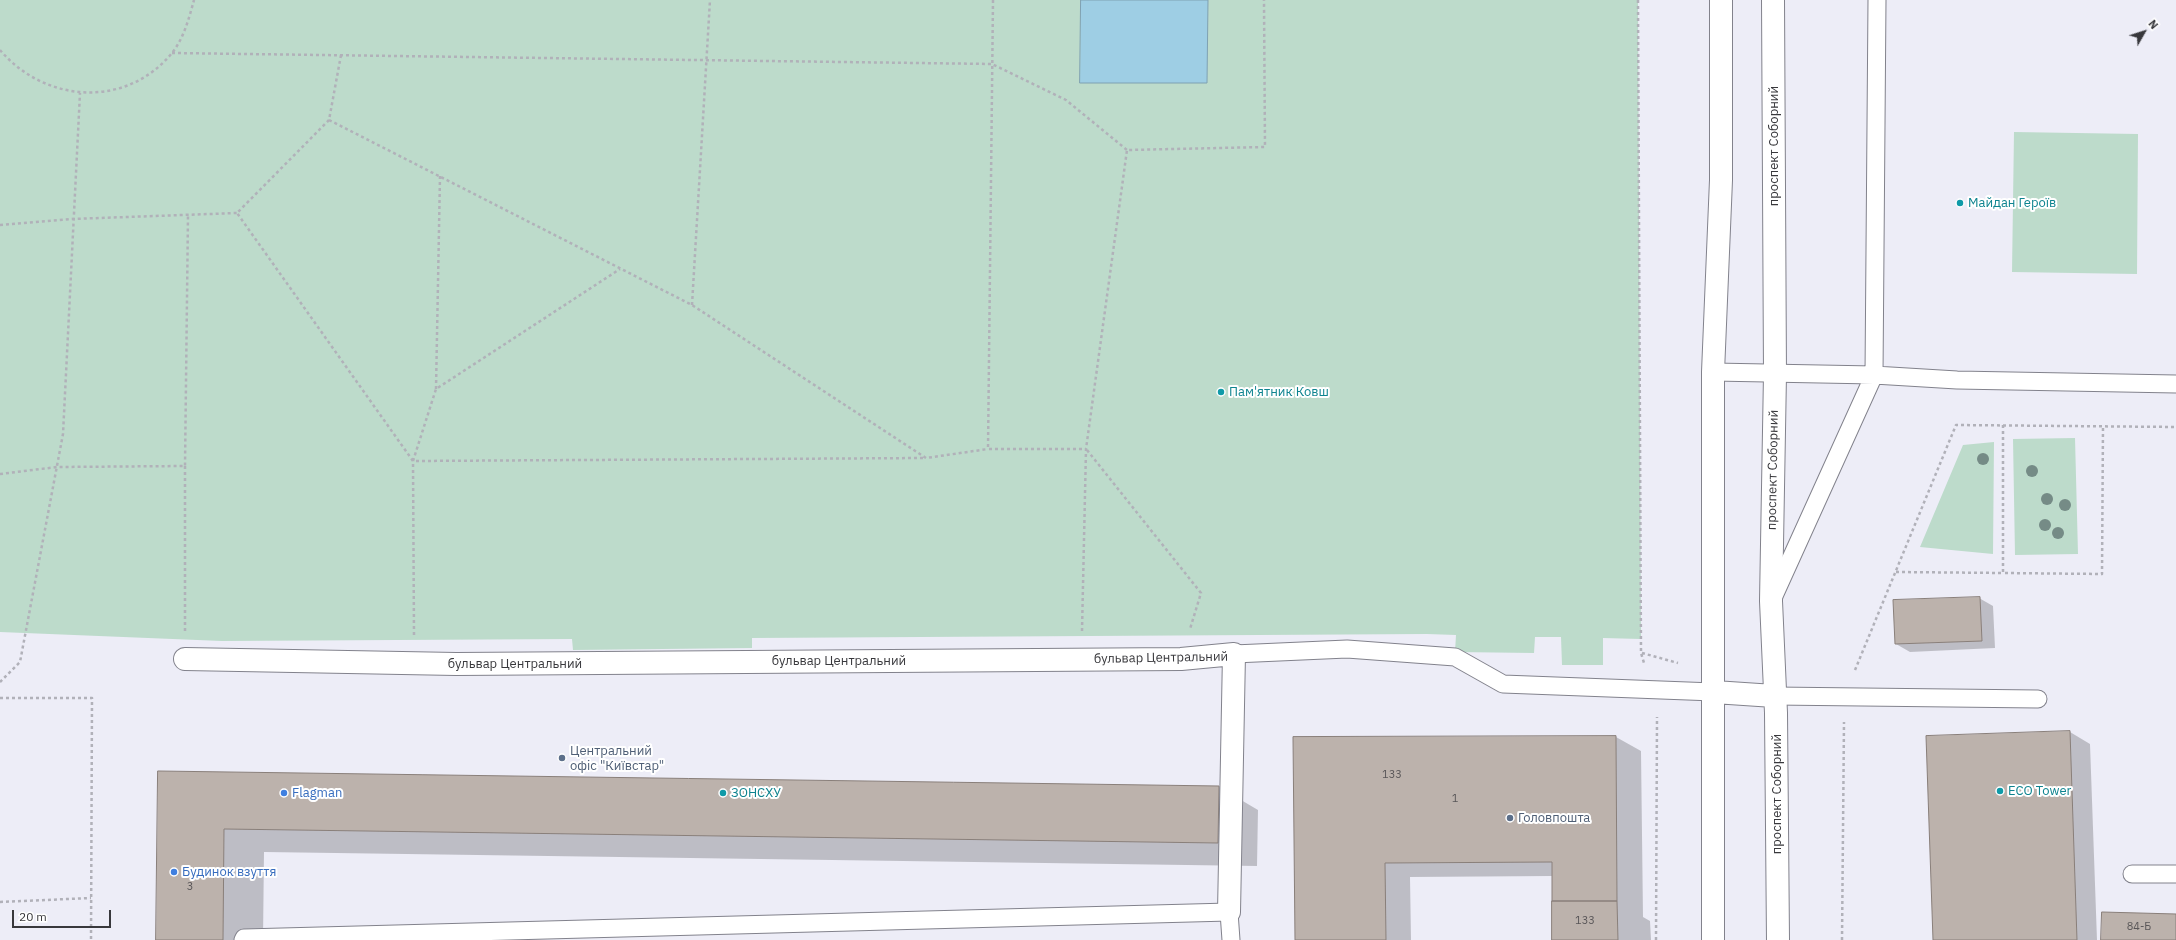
<!DOCTYPE html>
<html>
<head>
<meta charset="utf-8">
<style>
	body { margin:0 }
	#map { position:relative; width:2176px; height:940px; overflow:hidden; background:#ededf7; font-family:"IBM Plex Sans",sans-serif }
	canvas { display:block }
	.north { position:absolute; left:2124px; top:12px; width:40px; height:40px; -webkit-text-stroke:3px #fff; paint-order:stroke; rotate:51deg; font-size:11px; font-weight:700; line-height:16px; text-align:center; color:#38383c }
	.north::after { content:''; display:block; margin:auto; width:14px; height:18px; background:#38383c; clip-path:polygon(50% 0,100% 100%,50% 72%,0 100%) }
	.scale { position:absolute; left:12px; top:910px; width:99px; height:18px; box-sizing:border-box; border:2px solid #38383c; border-top:0; padding-left:5px; font-size:12px; line-height:14px; white-space:nowrap; color:#38383c; -webkit-text-stroke:3px #fff; paint-order:stroke }
</style>
</head>
<body>
<div id="map">
<canvas width="2176" height="940"></canvas>
<div class="north">N</div>
<div class="scale">20 m</div>
</div>
<script>
const ctx = document.querySelector('canvas').getContext('2d');
ctx.lineJoin = 'round';
function fill(path, color) { ctx.fillStyle = color; ctx.fill(path, 'evenodd'); }
function strokePath(path, color, width, dash) { ctx.strokeStyle = color; ctx.lineWidth = width; ctx.lineCap = dash ? 'butt' : 'round'; ctx.setLineDash(dash || []); ctx.stroke(path); }
function label(font, color, halo, rows, align = 'center') {
  ctx.font = font + ' "IBM Plex Sans",sans-serif'; ctx.lineWidth = 4; ctx.setLineDash([]); ctx.textBaseline = 'middle'; ctx.strokeStyle = halo; ctx.fillStyle = color; for (const [text, x, y, turn = 0] of rows) {
    ctx.save(); ctx.translate(x, y); ctx.rotate((+turn || 0) * Math.PI / 180); ctx.textAlign = isNaN(turn) ? turn : align; if (halo) ctx.strokeText(text, 0, 0); ctx.fillText(text, 0, 0); ctx.restore();
  }
}
fill(new Path2D(`
	M 0,0 L 1638,0 L 1641,639 L 1603,638 L 1603,665 L 1562,665 L 1561,637 L 1535,637 L 1534,653 L 1455,652 L 1456,635 L 1427,634 L 752,638 L 752,648 L 573,650 L 572,639 L 222,641 L 0,632 Z
	M 2014,132 L 2138,134 L 2137,274 L 2012,272 Z
	M 2075,438 L 2078,554 L 2015,555 L 2013,439 Z
	M 1994,442 L 1993,554 L 1920,547 L 1963,445 Z`), '#bddbcb');
const water = new Path2D(`
	M 1081,0 L 1208,0 L 1207,83 L 1080,83 Z`);
fill(water, '#9ecee4');
strokePath(water, '#7fa1b2', 1);
fill(new Path2D(`
	M 1979,598 L 1993,606 L 1995,648 L 1910,652 L 1896,644 Z
	M 2070,732 L 2090,744 L 2097,940 L 1934,940 Z
	M 1616,737 L 1641,751 L 1643,917 L 1650,921 L 1651,940 L 1553,940 L 1553,876 L 1410,877 L 1411,940 L 1296,940 L 1294,738 Z
	M 159,772 L 1219,787 L 1258,810 L 1257,866 L 264,852 L 263,940 L 157,940 Z`), '#0003');
const building = new Path2D(`
	M 1980,597 L 1982,641 L 1895,644 L 1893,600 Z
	M 2070,731 L 2077,940 L 1933,940 L 1926,736 Z
	M 1616,736 L 1617,901 L 1552,901 L 1552,862 L 1385,863 L 1386,940 L 1295,940 L 1293,737 Z
	M 158,771 L 1219,786 L 1218,843 L 224,829 L 223,940 L 156,940 Z
	M 1552,901 L 1617,901 L 1618,940 L 1552,940 Z
	M 2102,912 L 2176,914 L 2176,940 L 2101,940 Z`);
fill(building, '#bcb2ac');
strokePath(building, '#897f7a', 1);
const lane = new Path2D(`
	M 1713,372 L 1874,375 L 1957,380 L 2176,384
	M 1773,598 L 1874,375 L 1877,0
	M 1234,654 L 1347,649 L 1455,657 L 1503,684 L 1714,692
	M 1774,696 L 2038,699
	M 2132,874 L 2176,874
	M 243,940 L 244,938 L 1229,912 L 1231,940`);
const street = new Path2D(`
	M 185,659 L 456,664 L 1181,659 L 1234,654 L 1229,912`);
const primary = new Path2D(`
	M 1773,0 L 1775,374 L 1771,601 L 1776,713 L 1778,940
	M 1714,692 L 1774,696
	M 1713,940 L 1713,372 L 1721,180 L 1721,0`);
strokePath(lane, '#82828c', 19);
strokePath(street, '#82828c', 24);
strokePath(primary, '#82828c', 24);
strokePath(new Path2D(`
	M 993,0 L 988,449 L 1086,449
	M 1638,0 L 1641,653 L 1644,663
	M 0,50 C 45,103 126,109 172,53 C 184,38 189,18 194,0
	M 172,53 L 992,64 L 1066,100 L 1127,150
	M 341,55 L 329,120 L 237,213 L 413,461 L 926,458
	M 329,120 L 692,305 L 926,458 L 988,449
	M 0,225 L 72,219 L 237,213
	M 692,305 L 710,0
	M 436,389 L 440,176
	M 2003,425 L 2003,573 L 2102,574 L 2103,426
	M 1087,450 L 1201,593 L 1190,629
	M 185,466 L 185,631
	M 0,474 L 57,467 L 185,466 L 188,215
	M 1896,572 L 2003,573
	M 1082,631 L 1086,449 L 1127,150 L 1265,147 L 1264,0
	M 414,635 L 413,461 L 436,389 L 620,269
	M 1642,653 L 1678,663
	M 1855,670 L 1956,425 L 2176,427
	M 0,682 L 20,662 L 63,434 L 80,93
	M 0,698 L 92,698 L 91,940
	M 0,902 L 91,898
	M 1656,940 L 1657,717
	M 1842,940 L 1844,722`), '#b1b1b9', 2.5, [3, 3]);
strokePath(lane, '#fff', 17);
strokePath(street, '#fff', 22);
strokePath(primary, '#fff', 22);
ctx.fillStyle = '#758b86';
for (const [x, y] of [
	[1983,459],
	[2032,471],
	[2047,499],
	[2065,505],
	[2045,525],
	[2058,533]
]) { ctx.beginPath(); ctx.arc(x, y, 6, 0, 2 * Math.PI); ctx.fill(); }
for (const [x, y, r, color] of [
	[1960,203,4,"#0f9aa8"],
	[1221,392,4,"#0f9aa8"],
	[562,758,4,"#5c6f8a"],
	[2000,791,4,"#0f9aa8"],
	[284,793,4,"#3f7fe0"],
	[723,793,4,"#0f9aa8"],
	[1510,818,4,"#5c6f8a"],
	[174,872,4,"#3f7fe0"]
]) { const dot = new Path2D(); dot.arc(x, y, r, 0, 2 * Math.PI); ctx.fillStyle = color; ctx.fill(dot); strokePath(dot, '#fff', 1.5); }
label('11px', '#595658', null, [
	["133",1392,775],
	["1",1455,799],
	["3",190,887],
	["133",1585,921],
	["84-Б",2139,927]
]);
label('13px', '#38383c', '#fff', [
	["проспект Соборний",1774,146,-90],
	["проспект Соборний",1773,470,-89],
	["бульвар Центральний",1161,658,-1],
	["бульвар Центральний",839,661],
	["бульвар Центральний",515,664],
	["проспект Соборний",1777,794,-90]
]);
label('13px', '#0d838f', '#fff', [
	["Майдан Героїв",1968,203],
	["Пам'ятник Ковш",1229,392],
	["ECO Tower",2008,791],
	["ЗОНСХУ",731,793]
], 'left');
label('13px', '#4e5e75', '#fff', [
	["Центральний",570,751],
	["офіс \"Київстар\"",570,766],
	["Головпошта",1518,818]
], 'left');
label('13px', '#366cbe', '#fff', [
	["Flagman",292,793],
	["Будинок взуття",182,872]
], 'left');
</script>
</body>
</html>
